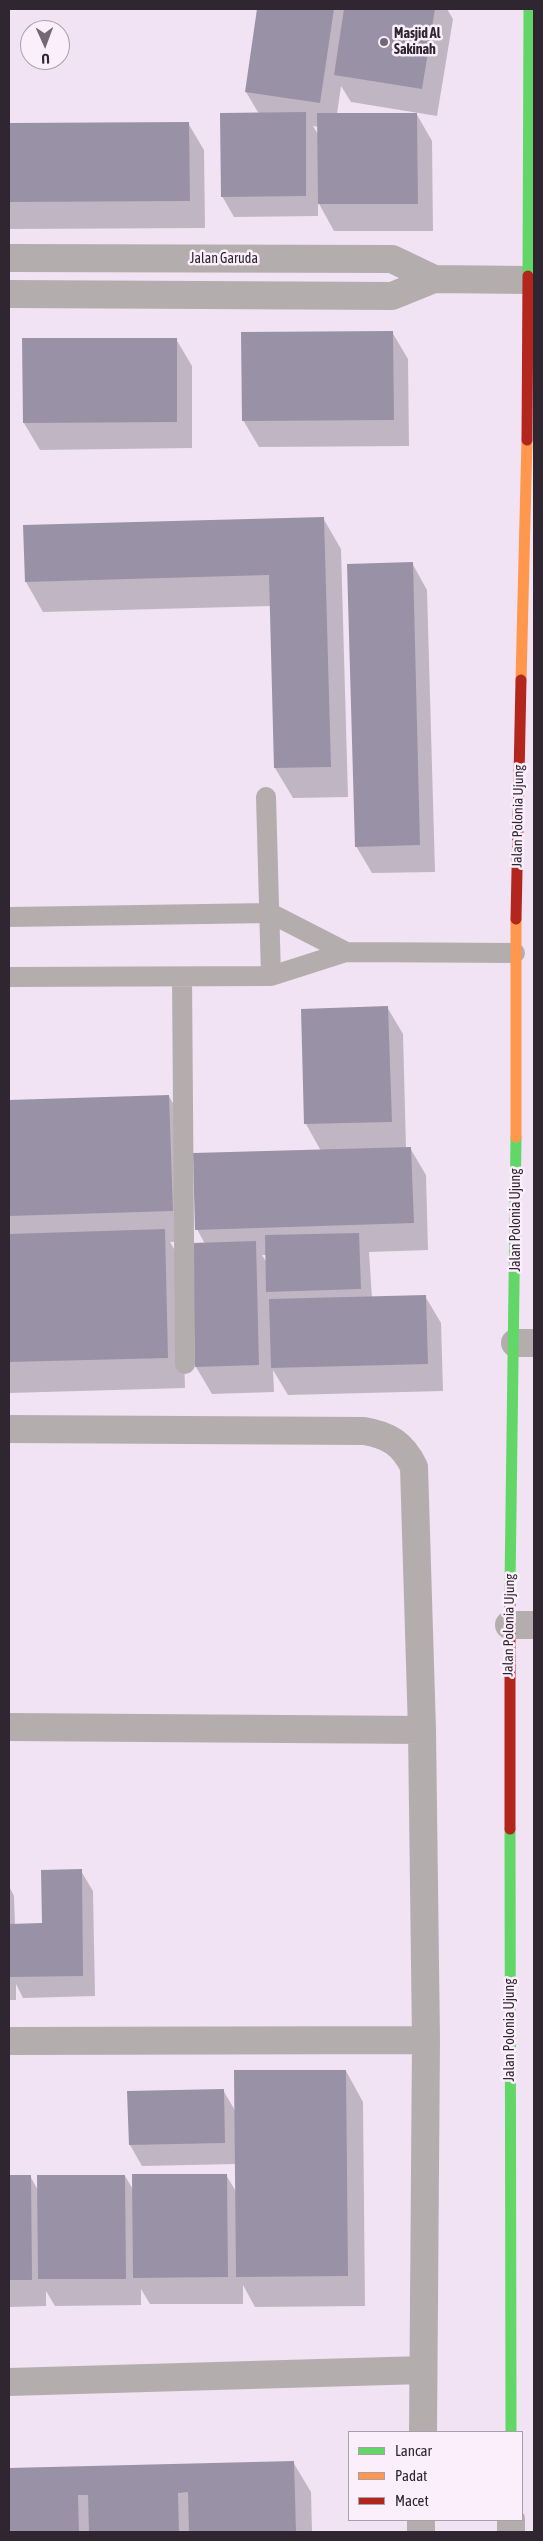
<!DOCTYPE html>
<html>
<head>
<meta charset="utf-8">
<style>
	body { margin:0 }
	#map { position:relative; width:543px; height:2541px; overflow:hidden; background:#f1e3f3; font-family:"Asap Condensed",sans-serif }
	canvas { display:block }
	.frame { position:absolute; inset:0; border:10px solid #302632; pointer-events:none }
	.legend { position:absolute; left:348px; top:2431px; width:175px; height:90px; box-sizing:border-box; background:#faeffb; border:1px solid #a99fab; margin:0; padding:6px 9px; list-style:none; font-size:15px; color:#302632 }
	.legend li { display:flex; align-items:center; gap:10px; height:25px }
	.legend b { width:25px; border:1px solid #a99fab }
	.north { position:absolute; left:20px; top:20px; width:50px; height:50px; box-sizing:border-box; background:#faeffb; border:1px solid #a99fab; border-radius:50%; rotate:178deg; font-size:14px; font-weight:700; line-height:20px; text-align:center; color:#302632 }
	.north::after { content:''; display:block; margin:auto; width:18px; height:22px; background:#746876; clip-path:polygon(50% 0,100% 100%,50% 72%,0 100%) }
</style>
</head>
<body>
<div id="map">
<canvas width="543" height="2541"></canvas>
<div class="frame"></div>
<ul class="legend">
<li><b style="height:6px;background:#63d668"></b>Lancar</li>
<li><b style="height:6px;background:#ff974d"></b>Padat</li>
<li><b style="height:6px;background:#b3261e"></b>Macet</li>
</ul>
<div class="north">U</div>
</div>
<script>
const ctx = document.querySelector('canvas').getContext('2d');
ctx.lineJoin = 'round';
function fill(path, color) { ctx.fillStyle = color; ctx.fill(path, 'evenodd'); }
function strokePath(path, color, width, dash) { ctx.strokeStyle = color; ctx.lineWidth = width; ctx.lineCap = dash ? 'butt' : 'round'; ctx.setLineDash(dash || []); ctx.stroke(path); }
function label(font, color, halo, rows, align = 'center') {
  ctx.font = font + ' "Asap Condensed",sans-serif'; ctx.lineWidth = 5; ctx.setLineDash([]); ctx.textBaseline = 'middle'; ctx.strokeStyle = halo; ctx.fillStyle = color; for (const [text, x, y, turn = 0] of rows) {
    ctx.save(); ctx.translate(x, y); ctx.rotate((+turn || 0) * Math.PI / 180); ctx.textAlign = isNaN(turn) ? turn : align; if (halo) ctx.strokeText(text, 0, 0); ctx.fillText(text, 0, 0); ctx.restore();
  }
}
fill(new Path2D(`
	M 258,9 L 447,9 L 453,19 L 437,116 L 351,102 L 341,86 L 337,114 L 416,113 L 432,141 L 433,231 L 334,231 L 318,202 L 318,216 L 234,217 L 222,196 L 259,114 L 246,92 ZM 313,126 L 319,127 L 319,136 Z
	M 188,123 L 204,150 L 205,228 L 9,229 L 9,124 Z
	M 392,332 L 408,359 L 409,446 L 259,447 L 243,420 Z
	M 176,339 L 192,366 L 192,448 L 40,450 L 24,423 Z
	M 323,518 L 341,549 L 348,797 L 293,798 L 275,768 L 271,606 L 43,612 L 26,582 Z
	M 412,563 L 427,590 L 435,872 L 372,873 L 356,846 Z
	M 387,1007 L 403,1034 L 406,1148 L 410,1148 L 426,1175 L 428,1250 L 369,1252 L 372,1298 L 425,1296 L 441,1323 L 443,1391 L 288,1395 L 273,1370 L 274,1392 L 212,1394 L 196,1367 L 205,1244 L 197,1229 L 321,1151 L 306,1124 ZM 262,1255 L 267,1255 L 267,1263 Z
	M 169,1096 L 186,1127 L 190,1241 L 170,1242 L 181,1261 L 185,1388 L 9,1393 L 9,1101 Z
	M 81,1871 L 93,1891 L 95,1996 L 23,1998 L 16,1984 L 16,2000 L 9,2000 L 9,1886 L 14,1896 L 15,1925 L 43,1925 Z
	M 346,2071 L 363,2102 L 365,2306 L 255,2307 L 243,2285 L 243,2304 L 150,2304 L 141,2289 L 141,2305 L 55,2306 L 46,2291 L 46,2306 L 9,2307 L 9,2176 L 30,2176 L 38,2190 L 125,2176 L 134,2191 L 226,2175 L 237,2193 L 236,2164 L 142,2166 L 130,2145 L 223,2090 L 236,2112 Z
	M 293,2462 L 311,2492 L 312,2532 L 9,2532 L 9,2469 Z`), '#0003');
fill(new Path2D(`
	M 257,9 L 334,9 L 320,103 L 245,92 Z
	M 344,9 L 435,9 L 422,89 L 334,75 Z
	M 306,112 L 306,196 L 221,197 L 220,113 Z
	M 317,113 L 417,113 L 418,204 L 318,204 Z
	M 189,122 L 190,201 L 9,202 L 9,123 Z
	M 393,331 L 394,420 L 242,421 L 241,332 Z
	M 22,338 L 177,338 L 177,422 L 23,423 Z
	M 324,517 L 331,767 L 274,768 L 269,575 L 25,582 L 23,525 Z
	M 413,562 L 420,845 L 355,847 L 347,564 Z
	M 388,1006 L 392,1122 L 304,1124 L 301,1009 Z
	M 169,1095 L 173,1211 L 9,1216 L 9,1100 Z
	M 411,1147 L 414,1223 L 195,1230 L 193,1153 Z
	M 165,1229 L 168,1358 L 9,1362 L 9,1234 Z
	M 359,1233 L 361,1289 L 266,1292 L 265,1235 Z
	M 256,1241 L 259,1365 L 195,1367 L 192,1243 Z
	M 426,1295 L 428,1364 L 271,1368 L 269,1299 Z
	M 82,1869 L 83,1976 L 10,1977 L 9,1924 L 42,1923 L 41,1870 Z
	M 234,2070 L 346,2070 L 348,2276 L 236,2277 Z
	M 224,2089 L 225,2143 L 129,2145 L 127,2091 Z
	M 132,2174 L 227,2174 L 228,2277 L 133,2278 Z
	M 9,2175 L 31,2175 L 32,2280 L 9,2280 Z
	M 37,2175 L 125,2175 L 126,2279 L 38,2279 Z
	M 294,2461 L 296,2532 L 189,2531 L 188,2492 L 178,2493 L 179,2532 L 89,2532 L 88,2495 L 78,2495 L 79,2532 L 9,2532 L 9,2468 Z`), '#9991a5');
strokePath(new Path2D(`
	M 266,797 L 271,976
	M 9,917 L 270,913 L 346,952
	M 9,977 L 271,976 L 346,952 L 515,953
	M 182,977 L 185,1364`), '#b4adad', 20);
strokePath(new Path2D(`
	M 9,258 L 392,259 L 434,279
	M 9,294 L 392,296 L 434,279 L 528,280
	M 515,1343 L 534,1343
	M 9,1429 L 364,1431 C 389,1435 403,1444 414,1467 L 422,1730 L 426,2040 L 423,2432
	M 509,1625 L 534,1625
	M 9,1727 L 422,1730
	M 9,2041 L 426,2040
	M 9,2382 L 423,2370
	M 511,2520 L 511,2532
	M 421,2532 L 421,2520`), '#b4adad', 28);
strokePath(new Path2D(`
	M 528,276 L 529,9
	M 510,1585 L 516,1137
	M 510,1829 L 511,2432`), '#63d668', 11);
strokePath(new Path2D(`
	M 521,680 L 527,440
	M 516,919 L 516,1137`), '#ff974d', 11);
strokePath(new Path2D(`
	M 527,440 L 528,276
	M 516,919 L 521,680
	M 510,1829 L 510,1585`), '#b3261e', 11);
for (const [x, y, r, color] of [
	[384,42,5,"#746876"]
]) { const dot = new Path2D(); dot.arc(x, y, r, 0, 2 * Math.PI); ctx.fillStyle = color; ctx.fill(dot); strokePath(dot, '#faeffb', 2); }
label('bold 14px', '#302632', '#faeffb', [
	["Masjid Al",394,34],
	["Sakinah",394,50]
], 'left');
label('14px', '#302632', '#faeffb', [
	["Jalan Garuda",224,259],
	["Jalan Polonia Ujung",518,816,-89],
	["Jalan Polonia Ujung",516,1220,-90],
	["Jalan Polonia Ujung",509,1625,-89],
	["Jalan Polonia Ujung",510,2030,-90]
]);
</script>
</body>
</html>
